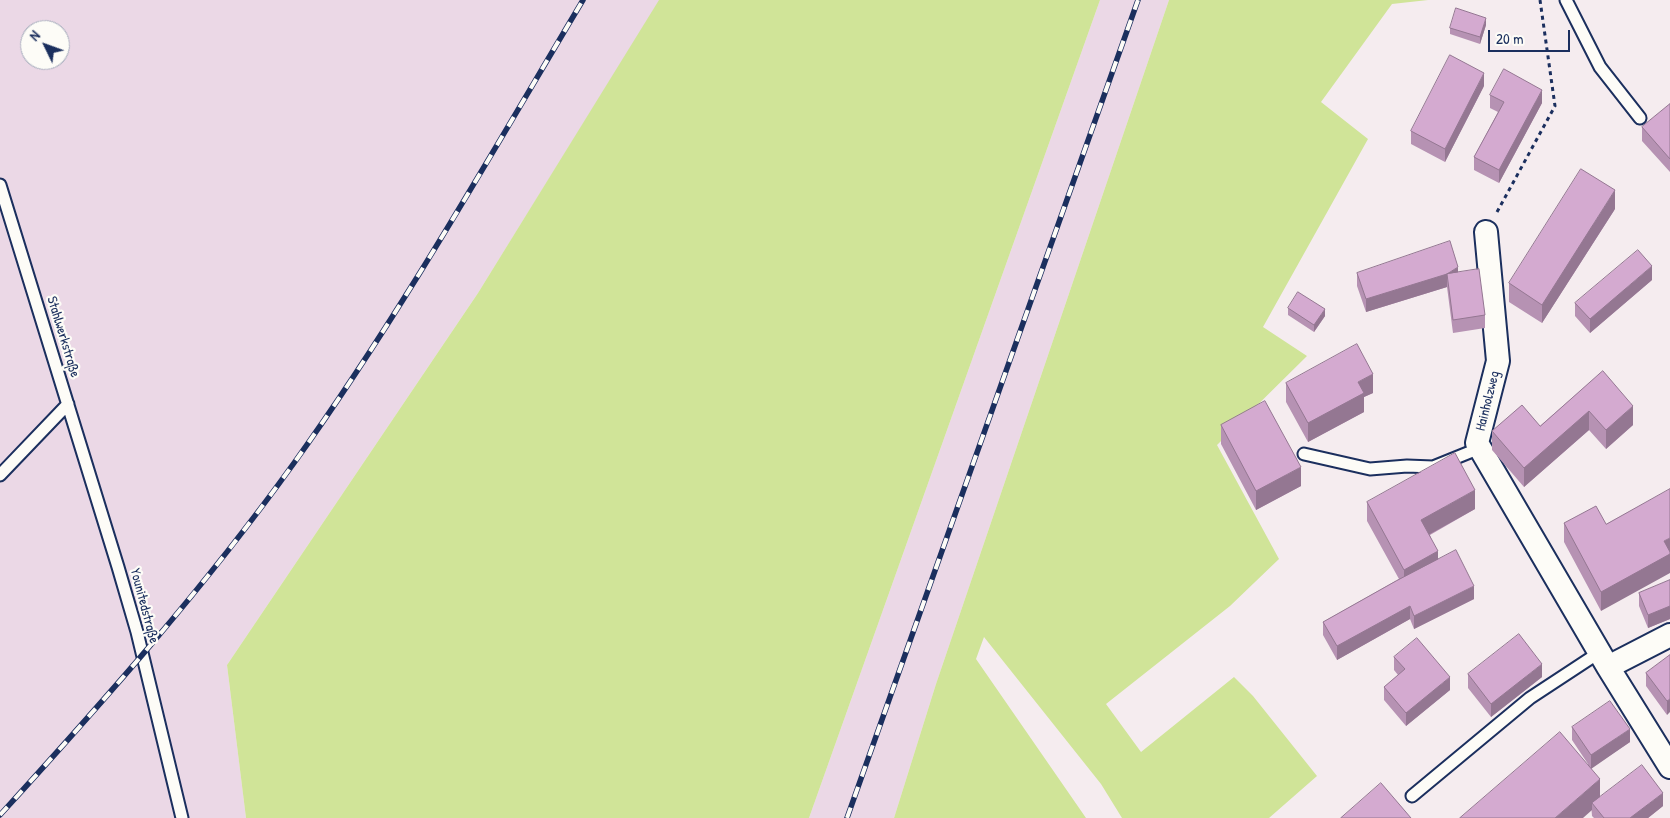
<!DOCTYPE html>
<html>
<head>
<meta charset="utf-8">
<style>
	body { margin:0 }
	#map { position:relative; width:1670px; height:818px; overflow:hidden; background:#f5ecef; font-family:"Patrick Hand",sans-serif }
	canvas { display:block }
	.north { position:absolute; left:20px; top:20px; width:50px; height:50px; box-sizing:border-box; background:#fdfcf7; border:1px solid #a3aaba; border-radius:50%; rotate:312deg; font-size:14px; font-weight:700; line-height:20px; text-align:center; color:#1b2f5e }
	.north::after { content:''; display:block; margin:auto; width:18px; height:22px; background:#1b2f5e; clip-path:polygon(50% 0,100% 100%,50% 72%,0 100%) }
	.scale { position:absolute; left:1488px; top:30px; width:82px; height:22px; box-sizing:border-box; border:2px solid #1b2f5e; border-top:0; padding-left:6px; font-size:15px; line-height:18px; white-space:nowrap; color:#1b2f5e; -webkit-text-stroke:4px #fdfcf7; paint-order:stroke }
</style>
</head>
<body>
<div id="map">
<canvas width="1670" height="818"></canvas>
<div class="north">N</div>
<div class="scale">20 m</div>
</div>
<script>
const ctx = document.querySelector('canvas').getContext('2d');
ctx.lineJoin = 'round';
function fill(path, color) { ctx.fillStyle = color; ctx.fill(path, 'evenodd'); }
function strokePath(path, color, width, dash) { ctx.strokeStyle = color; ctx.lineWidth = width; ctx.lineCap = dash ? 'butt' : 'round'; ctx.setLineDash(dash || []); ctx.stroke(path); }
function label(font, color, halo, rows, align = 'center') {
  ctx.font = font + ' "Patrick Hand",sans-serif'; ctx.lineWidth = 4.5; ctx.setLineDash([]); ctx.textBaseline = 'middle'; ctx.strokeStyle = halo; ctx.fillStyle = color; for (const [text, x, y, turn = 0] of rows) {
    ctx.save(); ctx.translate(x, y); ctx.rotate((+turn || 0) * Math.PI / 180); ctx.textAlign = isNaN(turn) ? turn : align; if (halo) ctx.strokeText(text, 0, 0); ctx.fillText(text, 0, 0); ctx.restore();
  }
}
fill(new Path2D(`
	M 0,0 L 660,0 L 478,293 L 227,665 L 246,818 L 0,818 ZM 30,30 L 60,30 L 60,60 L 30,60 Z
	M 1100,0 L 1169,0 L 936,684 L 894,818 L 809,818 Z`), '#ebd8e6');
fill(new Path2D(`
	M 659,0 L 1100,0 L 809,818 L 246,818 L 227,665 L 478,293 Z
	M 1169,0 L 1428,0 L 1392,4 L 1321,102 L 1368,139 L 1263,327 L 1307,356 L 1217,445 L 1279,559 L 1230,606 L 1106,704 L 1141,752 L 1234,677 L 1253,696 L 1317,776 L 1269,818 L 1122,818 L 1101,784 L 984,637 L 976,659 L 1086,818 L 894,818 L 936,684 Z`), '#d0e498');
const service = new Path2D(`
	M 1566,0 L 1600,67 L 1640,118
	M 0,185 L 118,567 L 137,632 L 182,818
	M 1304,454 L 1370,469 L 1407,466 L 1433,467 L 1480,448
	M 0,475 L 68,404
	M 1412,796 L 1530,698 L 1600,652`);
const minor = new Path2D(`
	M 1486,232 L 1498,361 L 1477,443 L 1608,667 L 1670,767
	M 1608,667 L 1670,635`);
strokePath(service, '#1b2f5e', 15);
strokePath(minor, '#1b2f5e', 26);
strokePath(new Path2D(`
	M 1497,212 L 1555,106 L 1540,0`), '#1b2f5e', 3, [4, 4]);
strokePath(service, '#fdfcf7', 11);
strokePath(minor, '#fdfcf7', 22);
const rail = new Path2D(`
	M 0,815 C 103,702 205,587 294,463 C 400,315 490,156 583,0
	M 847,818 L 1138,0`);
strokePath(rail, '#1b2f5e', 5.5);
strokePath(rail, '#fdfcf7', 4, [11]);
fill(new Path2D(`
	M 1486,25 L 1480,44 L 1450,34 L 1450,28 Z
	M 1484,86 L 1445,162 L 1411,144 L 1411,131 Z
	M 1490,95 L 1542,103 L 1499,183 L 1474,170 L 1474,157 L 1498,112 L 1490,108 Z
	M 1670,104 L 1670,172 L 1642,141 L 1642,127 Z
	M 1615,209 L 1542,323 L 1509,302 L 1509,283 Z
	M 1458,272 L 1485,315 L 1485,328 L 1453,333 L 1447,287 L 1366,312 L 1357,286 L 1357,273 Z
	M 1652,280 L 1590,333 L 1575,316 L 1575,303 Z
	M 1288,308 L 1325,316 L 1314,332 L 1288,315 Z
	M 1603,371 L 1633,425 L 1606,449 L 1589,430 L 1524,487 L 1492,450 L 1492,431 L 1540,426 Z
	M 1286,383 L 1373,393 L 1364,397 L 1364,412 L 1308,442 L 1286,402 Z
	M 1221,425 L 1301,486 L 1256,510 L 1221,444 Z
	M 1367,502 L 1475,509 L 1430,535 L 1438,559 L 1474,599 L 1414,629 L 1410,619 L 1337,660 L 1323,635 L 1323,622 L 1399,579 L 1367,521 Z
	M 1564,523 L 1606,524 L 1601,611 L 1564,542 Z
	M 1670,580 L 1670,619 L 1648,628 L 1639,606 L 1639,593 Z
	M 1670,655 L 1667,715 L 1646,686 L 1646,673 Z
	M 1394,657 L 1450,690 L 1406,726 L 1384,700 L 1384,687 L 1398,675 L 1394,670 Z
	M 1468,674 L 1542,677 L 1491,717 L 1468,688 Z
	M 1572,727 L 1630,742 L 1591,768 L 1600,797 L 1663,806 L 1648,818 L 1594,818 L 1592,816 L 1588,764 L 1572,740 Z`), '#b692b3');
fill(new Path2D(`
	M 1486,18 L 1486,25 L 1480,44 L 1480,37 Z
	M 1484,73 L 1484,86 L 1445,162 L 1445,149 Z
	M 1542,90 L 1542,103 L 1499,183 L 1499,170 Z
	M 1615,190 L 1615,209 L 1542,323 L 1542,305 Z
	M 1652,266 L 1652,280 L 1590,333 L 1590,319 Z
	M 1458,267 L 1458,280 L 1447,274 Z
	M 1447,274 L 1447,287 L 1366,312 L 1366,299 Z
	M 1325,309 L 1325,316 L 1314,332 L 1314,325 Z
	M 1373,374 L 1373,393 L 1364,397 L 1364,412 L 1308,442 L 1308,423 L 1358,382 Z
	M 1633,406 L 1633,425 L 1606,449 L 1606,430 Z
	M 1589,411 L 1589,430 L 1524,487 L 1524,468 Z
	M 1301,467 L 1301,486 L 1256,510 L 1256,491 Z
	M 1475,490 L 1475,509 L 1421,539 L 1421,520 Z
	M 1670,538 L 1670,573 L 1601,611 L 1601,592 L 1664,541 Z
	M 1438,551 L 1438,570 L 1404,589 L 1404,570 Z
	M 1474,586 L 1474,599 L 1414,629 L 1414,616 Z
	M 1410,606 L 1410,619 L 1337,660 L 1337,646 Z
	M 1670,606 L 1670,619 L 1648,628 L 1648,615 Z
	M 1542,664 L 1542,677 L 1491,717 L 1491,704 Z
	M 1450,677 L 1450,690 L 1406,726 L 1406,713 Z
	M 1670,699 L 1670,712 L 1667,715 L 1667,701 Z
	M 1630,729 L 1630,742 L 1591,769 L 1591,755 Z
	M 1600,779 L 1600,803 L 1592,803 L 1592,810 L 1583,818 L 1555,818 Z
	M 1663,793 L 1663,806 L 1648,818 L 1630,818 Z`), '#947792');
const building = new Path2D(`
	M 1456,8 L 1486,18 L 1480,37 L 1450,28 Z
	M 1450,55 L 1484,73 L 1445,149 L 1411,131 Z
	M 1504,69 L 1542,90 L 1499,170 L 1474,157 L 1504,102 L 1490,95 Z
	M 1670,104 L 1670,159 L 1642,127 Z
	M 1581,169 L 1615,190 L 1542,305 L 1509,283 Z
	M 1450,241 L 1458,267 L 1447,274 L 1366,299 L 1357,273 Z
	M 1638,250 L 1652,266 L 1590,319 L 1575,303 Z
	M 1479,269 L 1485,315 L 1453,320 L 1447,274 Z
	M 1298,292 L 1325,309 L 1314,325 L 1288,308 Z
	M 1357,344 L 1373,374 L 1358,382 L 1364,393 L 1308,423 L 1286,383 Z
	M 1603,371 L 1633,406 L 1606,430 L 1589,411 L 1524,468 L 1492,431 L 1522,405 L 1540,426 Z
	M 1265,401 L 1301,467 L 1256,491 L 1221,425 Z
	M 1455,453 L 1475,490 L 1421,520 L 1438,551 L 1404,570 L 1367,502 Z
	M 1670,489 L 1670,538 L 1664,541 L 1670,552 L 1670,554 L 1601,592 L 1564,523 L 1596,506 L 1606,524 Z
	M 1456,550 L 1474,586 L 1414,616 L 1410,606 L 1337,646 L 1323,622 L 1396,581 Z
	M 1670,580 L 1670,606 L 1648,615 L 1639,593 Z
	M 1519,634 L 1542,664 L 1491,704 L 1468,674 Z
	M 1417,638 L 1450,677 L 1406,713 L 1384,687 L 1405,669 L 1394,657 Z
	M 1670,655 L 1670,699 L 1667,701 L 1646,673 Z
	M 1610,701 L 1630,729 L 1591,755 L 1572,727 Z
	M 1560,732 L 1600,779 L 1555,818 L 1460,818 Z
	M 1642,765 L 1663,793 L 1630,818 L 1604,818 L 1592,803 Z
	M 1381,783 L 1411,818 L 1341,818 Z`);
fill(building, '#d4aad0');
strokePath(building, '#947792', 1);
label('14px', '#1b2f5e', '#fdfcf7', [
	["Stahlwerkstraße",63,337,73],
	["Hainholzweg",1488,401,-76],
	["Younitedstraße",144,606,75]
]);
</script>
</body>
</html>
